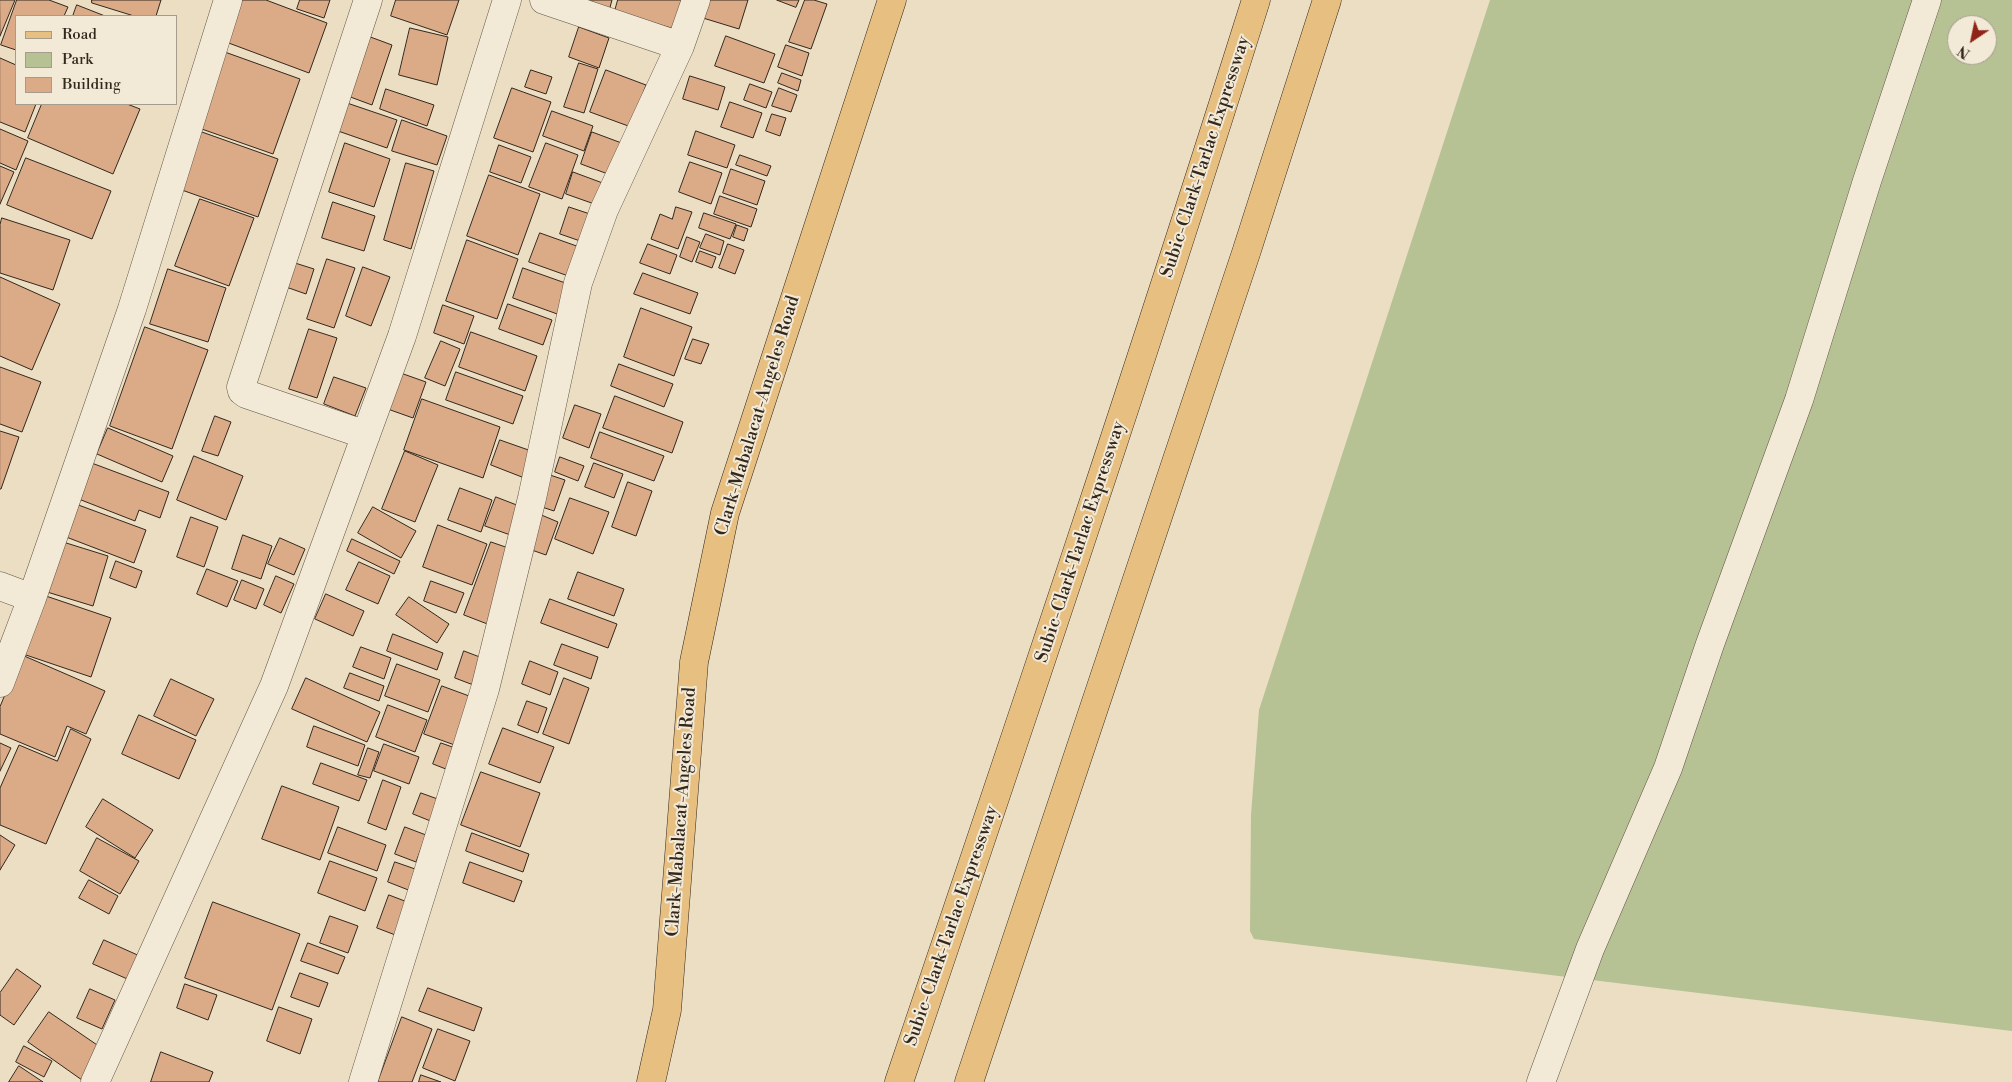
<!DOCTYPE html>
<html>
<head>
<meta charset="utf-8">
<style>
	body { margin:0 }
	#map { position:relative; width:2012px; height:1082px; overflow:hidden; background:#ebdec2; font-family:"Libre Bodoni",serif }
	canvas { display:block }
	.legend { position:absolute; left:15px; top:15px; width:162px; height:90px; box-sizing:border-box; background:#f2ead7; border:1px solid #a69c8d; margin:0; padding:6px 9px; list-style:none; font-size:15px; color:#33271e }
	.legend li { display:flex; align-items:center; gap:10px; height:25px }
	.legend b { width:25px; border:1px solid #a69c8d }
	.north { position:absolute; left:1947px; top:15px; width:50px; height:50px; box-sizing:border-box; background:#f2ead7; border:1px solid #a69c8d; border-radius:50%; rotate:214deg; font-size:14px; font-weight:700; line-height:20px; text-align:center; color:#33271e }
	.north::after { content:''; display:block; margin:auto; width:18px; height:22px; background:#8f2418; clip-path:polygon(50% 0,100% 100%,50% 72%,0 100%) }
</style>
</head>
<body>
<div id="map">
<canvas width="2012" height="1082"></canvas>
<ul class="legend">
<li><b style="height:6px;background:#e6bf81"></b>Road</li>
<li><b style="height:14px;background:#b6c194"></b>Park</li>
<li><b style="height:14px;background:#dbaa86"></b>Building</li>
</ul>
<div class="north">N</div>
</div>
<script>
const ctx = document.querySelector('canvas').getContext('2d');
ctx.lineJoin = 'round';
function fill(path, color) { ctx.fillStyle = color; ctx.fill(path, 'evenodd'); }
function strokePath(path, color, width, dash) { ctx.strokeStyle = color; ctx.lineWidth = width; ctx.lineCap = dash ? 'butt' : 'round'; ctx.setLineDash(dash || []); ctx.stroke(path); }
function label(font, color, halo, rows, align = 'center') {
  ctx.font = font + ' "Libre Bodoni",serif'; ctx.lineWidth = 4; ctx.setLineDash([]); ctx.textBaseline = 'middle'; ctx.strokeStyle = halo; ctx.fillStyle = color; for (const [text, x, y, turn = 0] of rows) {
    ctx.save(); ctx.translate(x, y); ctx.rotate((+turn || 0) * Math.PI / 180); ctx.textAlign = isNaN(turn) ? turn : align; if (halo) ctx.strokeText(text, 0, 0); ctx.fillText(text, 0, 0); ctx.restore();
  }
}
fill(new Path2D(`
	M 1490,0 L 2012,0 L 2012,1031 L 1254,939 L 1250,931 L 1251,815 L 1259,710 ZM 1957,25 L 1987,25 L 1987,55 L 1957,55 Z`), '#b6c194');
const building = new Path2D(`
	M 0,0 L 15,0 L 0,36 Z
	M 17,0 L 49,0 L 68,7 L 64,16 L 16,16 L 16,50 L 1,45 Z
	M 92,0 L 161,0 L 156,16 L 134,16 L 92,3 Z
	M 242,0 L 266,0 L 327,23 L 309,73 L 226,42 Z
	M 300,0 L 330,0 L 324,18 L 297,9 Z
	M 396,0 L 459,0 L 447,35 L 391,16 Z
	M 572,0 L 612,0 L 609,11 Z
	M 618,0 L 683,0 L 674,29 L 615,11 Z
	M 709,0 L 748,0 L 739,29 L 703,18 Z
	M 777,0 L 799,0 L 796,7 Z
	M 805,0 L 814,0 L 827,4 L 811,49 L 789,42 Z
	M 77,5 L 105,16 L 73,16 Z
	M 579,27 L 609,38 L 599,68 L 569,57 Z
	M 410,28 L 448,37 L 437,85 L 399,75 Z
	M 365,35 L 392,45 L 372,105 L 345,95 Z
	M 726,36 L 775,54 L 764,83 L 715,66 Z
	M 786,45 L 809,53 L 802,76 L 778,67 Z
	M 222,51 L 300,79 L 273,154 L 196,127 Z
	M 0,58 L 16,65 L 16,104 L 36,104 L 25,132 L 0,122 Z
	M 579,63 L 598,69 L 584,113 L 564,107 Z
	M 531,70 L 552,77 L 546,94 L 525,87 Z
	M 606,70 L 646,85 L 631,127 L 590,112 Z
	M 782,73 L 801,80 L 798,91 L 778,83 Z
	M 690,76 L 725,87 L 718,110 L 683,99 Z
	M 750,84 L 772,92 L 766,108 L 744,100 Z
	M 512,88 L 551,102 L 533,152 L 494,138 Z
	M 779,88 L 797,95 L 791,112 L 772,106 Z
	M 386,89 L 434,105 L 427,126 L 380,109 Z
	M 730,102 L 762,113 L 753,138 L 721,127 Z
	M 347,103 L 397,120 L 387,148 L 338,131 Z
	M 42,104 L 127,104 L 140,109 L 113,174 L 28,138 Z
	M 552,111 L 593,126 L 584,151 L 543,136 Z
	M 772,114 L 786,118 L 780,136 L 766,131 Z
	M 402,120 L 447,136 L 437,165 L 392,151 Z
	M 0,129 L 28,141 L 16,170 L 0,163 Z
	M 199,131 L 278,159 L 258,217 L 179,189 Z
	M 696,131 L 735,145 L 727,168 L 688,155 Z
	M 592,132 L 627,145 L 616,177 L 581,164 Z
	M 345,143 L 390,159 L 374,207 L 329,192 Z
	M 546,143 L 578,155 L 562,199 L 529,187 Z
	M 499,145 L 531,157 L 521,183 L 490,172 Z
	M 740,155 L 771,166 L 767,176 L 736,165 Z
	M 26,158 L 111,191 L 92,239 L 7,205 Z
	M 690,162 L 722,173 L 711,204 L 679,192 Z
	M 406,163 L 434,171 L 411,249 L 384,240 Z
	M 0,166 L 14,172 L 0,204 Z
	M 731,169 L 765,181 L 757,205 L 723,193 Z
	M 573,172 L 608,185 L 600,206 L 566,194 Z
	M 489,175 L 540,194 L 518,255 L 467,236 Z
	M 720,196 L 757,209 L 751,227 L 714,214 Z
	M 200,199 L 254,218 L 229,286 L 175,266 Z
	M 333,202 L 375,216 L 364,251 L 322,238 Z
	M 569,207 L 596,216 L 586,243 L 560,234 Z
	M 676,207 L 692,212 L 678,249 L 651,239 L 660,214 L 672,219 Z
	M 704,213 L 736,224 L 730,239 L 699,228 Z
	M 2,218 L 70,240 L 53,290 L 0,273 L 0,225 Z
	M 737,225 L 748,229 L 744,241 L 733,237 Z
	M 540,233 L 585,249 L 574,278 L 529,262 Z
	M 706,234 L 724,241 L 720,255 L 700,248 Z
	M 687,237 L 700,242 L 692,262 L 680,257 Z
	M 467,240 L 518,259 L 497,319 L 446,301 Z
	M 648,244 L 677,255 L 670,274 L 640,263 Z
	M 728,244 L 744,250 L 735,274 L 719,268 Z
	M 700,251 L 716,257 L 712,268 L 696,262 Z
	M 327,259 L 355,268 L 334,328 L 307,319 Z
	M 295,263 L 314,269 L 306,294 L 286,287 Z
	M 363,267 L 390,277 L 371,326 L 346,316 Z
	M 523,268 L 571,285 L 560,315 L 513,298 Z
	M 168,269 L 226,288 L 208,342 L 150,324 Z
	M 643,273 L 698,293 L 690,314 L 634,294 Z
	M 0,277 L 60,304 L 32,370 L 0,356 Z
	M 508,304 L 552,320 L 543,345 L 499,329 Z
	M 443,305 L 474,316 L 464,344 L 434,333 Z
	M 641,308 L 692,327 L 674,376 L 624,357 Z
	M 145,327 L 208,350 L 172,449 L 110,426 Z
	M 309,329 L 337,338 L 317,398 L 289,389 Z
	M 471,332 L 537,356 L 525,391 L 459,367 Z
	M 693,339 L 709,344 L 701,364 L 685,359 Z
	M 441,341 L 460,349 L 445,386 L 425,378 Z
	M 619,364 L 673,384 L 664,407 L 611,386 Z
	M 0,367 L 41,382 L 22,432 L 0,424 Z
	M 395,371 L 426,382 L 413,418 L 382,407 Z
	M 456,372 L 523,396 L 513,424 L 446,400 Z
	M 334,377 L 366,388 L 355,416 L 324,404 Z
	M 615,396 L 683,422 L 672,453 L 603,428 Z
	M 422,399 L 500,427 L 483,478 L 404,450 Z
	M 575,405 L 601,414 L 589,448 L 563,438 Z
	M 215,416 L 231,422 L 218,456 L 202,451 Z
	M 108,428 L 173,456 L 162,482 L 97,454 Z
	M 0,431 L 19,437 L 1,489 L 0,489 Z
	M 600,432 L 664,456 L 654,481 L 591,458 Z
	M 500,440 L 537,453 L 527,479 L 491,465 Z
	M 405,451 L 438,465 L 415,522 L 382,509 Z
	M 194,456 L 243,476 L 226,520 L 177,500 Z
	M 560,457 L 584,466 L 578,481 L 555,472 Z
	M 89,462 L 169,492 L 160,518 L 139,510 L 135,521 L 76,498 Z
	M 594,463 L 623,474 L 614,498 L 585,487 Z
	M 550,475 L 565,480 L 554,511 L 539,506 Z
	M 628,482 L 652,491 L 636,536 L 612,527 Z
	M 460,488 L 492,500 L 481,532 L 448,520 Z
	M 496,497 L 527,509 L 516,537 L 485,526 Z
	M 570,498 L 609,512 L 593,554 L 555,539 Z
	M 73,503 L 146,530 L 134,563 L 61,535 Z
	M 373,507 L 416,531 L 401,558 L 358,533 Z
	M 539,514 L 558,522 L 546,555 L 526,548 Z
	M 191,517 L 218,527 L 204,567 L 177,557 Z
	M 438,525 L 487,544 L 472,585 L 423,567 Z
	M 243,535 L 272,546 L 261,579 L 232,569 Z
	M 280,538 L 305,549 L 294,575 L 268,564 Z
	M 352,539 L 400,561 L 394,574 L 347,551 Z
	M 63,542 L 108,556 L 93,606 L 47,592 Z
	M 491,542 L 517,551 L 490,625 L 464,615 Z
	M 116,561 L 142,571 L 136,588 L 110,578 Z
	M 359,562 L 390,576 L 378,604 L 346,590 Z
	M 207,569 L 238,581 L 227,607 L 197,594 Z
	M 578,572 L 624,589 L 614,616 L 568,599 Z
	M 276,576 L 294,584 L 281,613 L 264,605 Z
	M 242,580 L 264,589 L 256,609 L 234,600 Z
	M 431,581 L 464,593 L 456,613 L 424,601 Z
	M 40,594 L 111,618 L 91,677 L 20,653 Z
	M 326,594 L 364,611 L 353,636 L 315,619 Z
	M 409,597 L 449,624 L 437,643 L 396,615 Z
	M 550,599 L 617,624 L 608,648 L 541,623 Z
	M 393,634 L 443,653 L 437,670 L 387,651 Z
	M 562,644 L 598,657 L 591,679 L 554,665 Z
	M 361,647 L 391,658 L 384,679 L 353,667 Z
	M 464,651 L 485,659 L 476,686 L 455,678 Z
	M 22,655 L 105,691 L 86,734 L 67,726 L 55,757 L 0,734 L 0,707 Z
	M 530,661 L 558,672 L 550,695 L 522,684 Z
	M 397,664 L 440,680 L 428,712 L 385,696 Z
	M 350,673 L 384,686 L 379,701 L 344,688 Z
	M 306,678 L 380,712 L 367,742 L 292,709 Z
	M 564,678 L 589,688 L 569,744 L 543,734 Z
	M 171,679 L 214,699 L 196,736 L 154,716 Z
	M 442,686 L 480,700 L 463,748 L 424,734 Z
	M 527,701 L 547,708 L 538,733 L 518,725 Z
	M 388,705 L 427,720 L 415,752 L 376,737 Z
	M 139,715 L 196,740 L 179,779 L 122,754 Z
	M 314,726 L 365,745 L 358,766 L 307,747 Z
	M 503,728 L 554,747 L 540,783 L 489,764 Z
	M 71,729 L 91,739 L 46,844 L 0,825 L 0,788 L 19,745 L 57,761 Z
	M 0,743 L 11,748 L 0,771 Z
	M 441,743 L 458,749 L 451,771 L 433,764 Z
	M 384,744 L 419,757 L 409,784 L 374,771 Z
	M 368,748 L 379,752 L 370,778 L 358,775 Z
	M 321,763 L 367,780 L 359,801 L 313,784 Z
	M 481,772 L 540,793 L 520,847 L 461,825 Z
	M 383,780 L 401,787 L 386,830 L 368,823 Z
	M 282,786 L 339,807 L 320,860 L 262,839 Z
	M 421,793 L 446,802 L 438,824 L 413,814 Z
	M 103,799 L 153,830 L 135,858 L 86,827 Z
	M 338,827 L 386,845 L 377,871 L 328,853 Z
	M 405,827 L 426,835 L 416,862 L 395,854 Z
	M 472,833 L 529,854 L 523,872 L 466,851 Z
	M 0,835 L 15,845 L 0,870 Z
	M 97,838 L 139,861 L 120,894 L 80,871 Z
	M 330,861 L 377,878 L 365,911 L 318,893 Z
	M 395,862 L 418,870 L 411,891 L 388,882 Z
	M 470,862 L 522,881 L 514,902 L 463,883 Z
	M 89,880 L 118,896 L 109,914 L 79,898 Z
	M 389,895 L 410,903 L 398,936 L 377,928 Z
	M 213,902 L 300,934 L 272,1010 L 185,978 Z
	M 330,916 L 358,926 L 348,953 L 320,943 Z
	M 104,940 L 142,957 L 132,981 L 93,964 Z
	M 308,943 L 345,957 L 338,974 L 301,961 Z
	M 17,969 L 41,986 L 14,1025 L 0,1015 L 0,993 Z
	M 300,973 L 328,983 L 319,1007 L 291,997 Z
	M 185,984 L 217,995 L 208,1020 L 177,1008 Z
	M 428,988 L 482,1008 L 474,1031 L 419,1011 Z
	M 90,989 L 115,1000 L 102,1029 L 77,1018 Z
	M 279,1007 L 312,1019 L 300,1054 L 267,1041 Z
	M 49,1012 L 103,1049 L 82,1080 L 28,1042 Z
	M 402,1017 L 432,1029 L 412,1082 L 378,1082 Z
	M 438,1029 L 470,1041 L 455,1081 L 423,1068 Z
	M 24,1046 L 52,1061 L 44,1077 L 16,1062 Z
	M 161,1052 L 213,1072 L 209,1082 L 151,1082 Z
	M 19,1066 L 43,1082 L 9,1082 Z
	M 421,1075 L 441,1082 L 419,1082 Z`);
fill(building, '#dbaa86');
strokePath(building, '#33271e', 1);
const minor = new Path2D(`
	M 544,0 L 680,46
	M 366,435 L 246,394 L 242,391 L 241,387 L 368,0
	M 0,586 L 32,598
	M 0,683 L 32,598 L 132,309 L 228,0
	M 95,1082 L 274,686 L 402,336 L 507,0
	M 363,1082 L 485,689 L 532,498 L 578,283 L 604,210 L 680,46 L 696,0
	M 1541,1082 L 1590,949 L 1668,768 L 1710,644 L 1799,400 L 1867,181 L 1927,0`);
const major = new Path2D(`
	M 651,1082 L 667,1010 L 694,662 L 725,513 L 892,0`);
const highway = new Path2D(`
	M 899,1082 C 1021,722 1142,362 1256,0
	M 969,1082 L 1246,253 L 1327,0`);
strokePath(minor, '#615547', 29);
strokePath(major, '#33271e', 29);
strokePath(highway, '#33271e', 29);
strokePath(minor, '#f2ead7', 28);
strokePath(major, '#e6bf81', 28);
strokePath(highway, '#e6bf81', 28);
label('18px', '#33271e', '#f2ead7', [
	["Subic-Clark-Tarlac Expressway",1206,157,-72],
	["Clark-Mabalacat-Angeles Road",758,416,-73],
	["Subic-Clark-Tarlac Expressway",1081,542,-72],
	["Clark-Mabalacat-Angeles Road",682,812,-86],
	["Subic-Clark-Tarlac Expressway",952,926,-71]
]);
</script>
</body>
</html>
